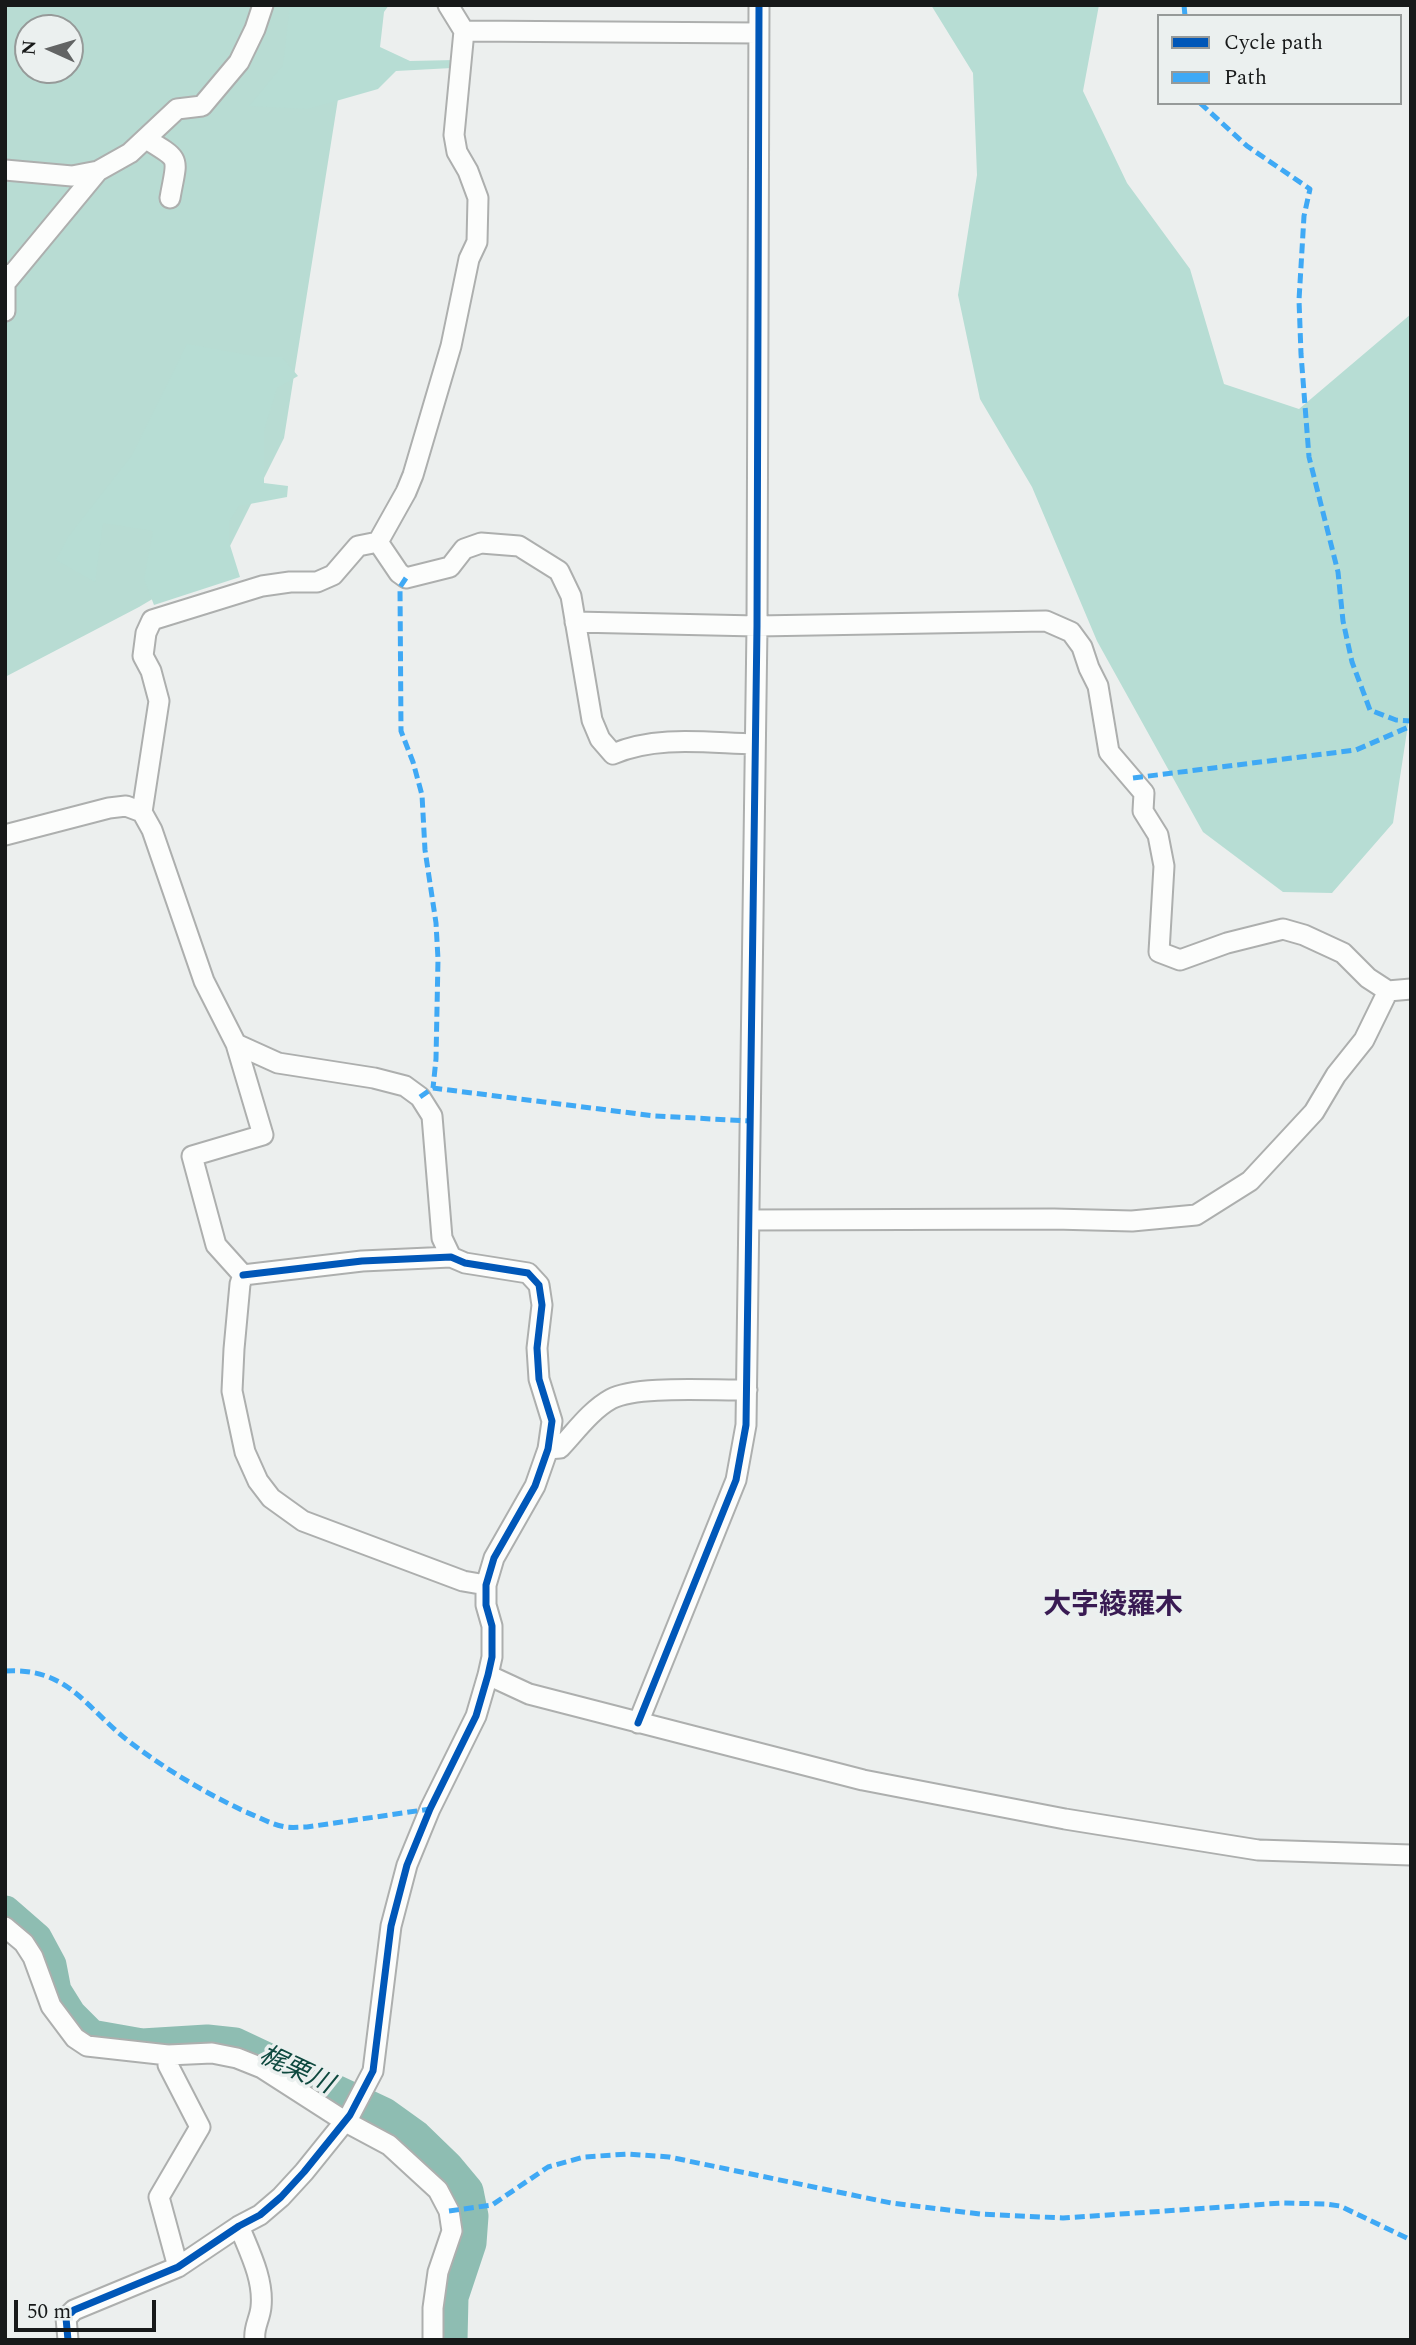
<!DOCTYPE html>
<html>
<head>
<meta charset="utf-8">
<style>
	body { margin:0 }
	#map { position:relative; width:1416px; height:2345px; overflow:hidden; background:#ecefee; font-family:Spectral,serif }
	canvas { display:block }
	.frame { position:absolute; inset:0; border:7px solid #171919; pointer-events:none }
	.legend { position:absolute; left:1157px; top:14px; width:245px; height:91px; box-sizing:border-box; background:#ebf0ef; border:2px solid #969a99; margin:0; padding:9px 12px; list-style:none; font-size:21px; color:#171919 }
	.legend li { display:flex; align-items:center; gap:14px; height:35px }
	.legend b { width:35px; border:2px solid #969a99 }
	.north { position:absolute; left:14px; top:14px; width:70px; height:70px; box-sizing:border-box; background:#ebf0ef; border:2px solid #969a99; border-radius:50%; rotate:274deg; font-size:19px; font-weight:700; line-height:28px; text-align:center; color:#171919 }
	.north::after { content:''; display:block; margin:auto; width:24px; height:32px; background:#626464; clip-path:polygon(50% 0,100% 100%,50% 72%,0 100%) }
	.scale { position:absolute; left:14px; top:2300px; width:142px; height:32px; box-sizing:border-box; border:4px solid #171919; border-top:0; padding-left:9px; font-size:21px; line-height:24px; white-space:nowrap; color:#171919; -webkit-text-stroke:5px #ebf0ef; paint-order:stroke }
</style>
</head>
<body>
<div id="map">
<canvas width="1416" height="2345"></canvas>
<div class="frame"></div>
<ul class="legend">
<li><b style="height:9px;background:#0057b8"></b>Cycle path</li>
<li><b style="height:9px;background:#3fa9f5"></b>Path</li>
</ul>
<div class="north">N</div>
<div class="scale">50 m</div>
</div>
<script>
const ctx = document.querySelector('canvas').getContext('2d');
ctx.lineJoin = 'round';
function fill(path, color) { ctx.fillStyle = color; ctx.fill(path, 'evenodd'); }
function strokePath(path, color, width, dash) { ctx.strokeStyle = color; ctx.lineWidth = width; ctx.lineCap = dash ? 'butt' : 'round'; ctx.setLineDash(dash || []); ctx.stroke(path); }
function label(font, color, halo, rows, align = 'center') {
  ctx.font = font + ' Spectral,"Noto Sans JP",serif'; ctx.lineWidth = 7; ctx.setLineDash([]); ctx.textBaseline = 'middle'; ctx.strokeStyle = halo; ctx.fillStyle = color; for (const [text, x, y, turn = 0] of rows) {
    ctx.save(); ctx.translate(x, y); ctx.rotate((+turn || 0) * Math.PI / 180); ctx.textAlign = isNaN(turn) ? turn : align; if (halo) ctx.strokeText(text, 0, 0); ctx.fillText(text, 0, 0); ctx.restore();
  }
}
fill(new Path2D(`
	M 5,5 L 353,5 L 284,438 L 225,556 L 139,607 L 5,677 ZM 28,28 L 70,28 L 70,70 L 28,70 Z`), '#b8dcd3');
fill(new Path2D(`
	M 290,5 L 389,5 L 384,12 L 380,47 L 410,61 L 455,60 L 452,68 L 396,71 L 378,89 L 308,109 L 249,106 L 283,65 Z
	M 931,5 L 1099,5 L 1083,91 L 1127,183 L 1190,269 L 1224,384 L 1299,409 L 1411,314 L 1411,705 L 1393,823 L 1332,893 L 1283,892 L 1203,832 L 1097,641 L 1032,487 L 980,399 L 958,295 L 977,175 L 973,73 Z
	M 187,344 L 259,357 L 282,357 L 298,376 L 277,388 L 264,431 L 264,483 L 288,486 L 287,497 L 239,506 L 229,522 L 229,542 L 240,577 L 154,605 L 144,579 L 153,531 L 103,523 L 95,582 L 56,560 L 68,537 L 132,455 Z`), '#b7ddd4');
strokePath(new Path2D(`
	M 5,1912 L 36,1939 L 50,1965 L 55,1991 L 70,2015 L 91,2036 L 142,2045 L 207,2041 L 235,2044 L 384,2114 L 416,2137 L 447,2167 L 467,2191 L 472,2216 L 470,2243 L 452,2297 L 451,2340`), '#8ebdb2', 33);
const minor = new Path2D(`
	M 464,31 L 758,33
	M 146,139 C 183,161 177,157 170,198
	M 5,170 L 72,176 L 98,171 L 130,153 L 177,109 L 202,106 L 239,62 L 255,29 L 263,5
	M 5,274 L 5,311
	M 7,281 L 98,171
	M 378,542 L 406,492 L 413,475 L 451,346 L 469,259 L 477,242 L 478,198 L 468,171 L 457,152 L 454,135 L 464,31 L 448,5
	M 378,542 L 399,573 L 406,578 L 450,567 L 464,549 L 481,543 L 519,546 L 559,571 L 571,596 L 592,720 L 600,739 L 613,754 C 657,735 708,743 754,744
	M 575,622 L 757,626 L 1046,621 L 1071,632 L 1082,647 L 1089,668 L 1098,686 L 1109,752 L 1144,793 L 1143,811 L 1158,835 L 1164,866 L 1159,952 L 1180,960 L 1227,943 L 1283,929 L 1304,935 L 1343,953 L 1368,978 L 1388,991 L 1411,989
	M 5,835 L 109,808 L 126,806 L 142,812
	M 236,1044 L 278,1063 L 374,1078 L 405,1086 L 420,1097 L 432,1116 L 442,1238 L 451,1257
	M 750,1220 L 1054,1219 L 1132,1221 L 1196,1215 L 1250,1181 L 1314,1112 L 1336,1075 L 1364,1040 L 1388,991
	M 243,1275 L 216,1245 L 192,1156 L 263,1135 L 236,1044 L 204,981 L 152,830 L 142,812 L 159,701 L 151,671 L 143,656 L 146,633 L 152,620 L 262,586 L 290,582 L 317,582 L 333,575 L 358,546 L 378,542
	M 243,1275 L 240,1284 L 234,1349 L 232,1391 L 245,1452 L 258,1481 L 271,1498 L 303,1521 L 463,1581 L 486,1585
	M 548,1449 L 560,1448 C 576,1431 591,1410 611,1399 C 637,1385 715,1391 747,1390
	M 488,1675 L 529,1694 L 863,1780 L 1065,1819 L 1258,1850 L 1411,1855
	M 638,1723 L 736,1480 L 746,1425 L 757,626 L 759,5
	M 5,1927 L 24,1943 L 33,1957 L 51,2006 L 75,2038 L 87,2046 L 168,2055 L 212,2053 L 237,2058 L 262,2068 L 346,2122 L 389,2145 L 438,2190 L 449,2211 L 452,2231 L 438,2272 L 433,2308 L 433,2340
	M 168,2055 L 168,2065 L 200,2127 L 159,2197 L 178,2267
	M 239,2226 C 249,2251 264,2279 261,2307 C 260,2319 253,2328 255,2340
	M 68,2340 L 66,2318 L 74,2310 L 178,2267 L 239,2226 L 260,2215 L 281,2197 L 304,2172 L 350,2115 L 373,2071 L 391,1926 L 407,1865 L 430,1809 L 476,1716 L 488,1675 L 492,1657 L 492,1626 L 486,1605 L 486,1585 L 494,1558 L 535,1486 L 548,1449 L 552,1421 L 539,1379 L 537,1348 L 542,1305 L 539,1285 L 528,1273 L 465,1263 L 451,1257 L 362,1261 L 243,1275`);
strokePath(minor, '#adafae', 23);
strokePath(minor, '#fcfdfc', 19);
strokePath(new Path2D(`
	M 1184,5 L 1185,16
	M 1200,103 L 1247,146 L 1310,189 L 1304,216 L 1299,300 L 1301,354 L 1309,457 L 1338,572 L 1343,621 L 1352,662 L 1370,710 L 1396,720 L 1411,721
	M 406,578 L 400,587 L 401,731 L 413,762 L 422,795 L 425,850 L 436,923 L 438,959 L 436,1059 L 433,1088
	M 1133,778 L 1356,750 L 1411,726
	M 420,1097 L 433,1088 L 655,1116 L 751,1121
	M 5,1671 C 69,1667 86,1709 131,1743 C 167,1770 205,1793 246,1812 C 259,1817 272,1825 286,1827 C 293,1828 300,1827 307,1827 L 430,1809
	M 449,2211 L 492,2205 L 548,2167 L 584,2157 L 628,2154 L 669,2157 L 891,2203 L 980,2214 L 1063,2218 L 1282,2203 L 1326,2204 L 1340,2206 L 1411,2240`), '#3fa9f5', 5, [10, 5]);
strokePath(new Path2D(`
	M 638,1723 L 736,1480 L 746,1425 L 757,626 L 759,5
	M 68,2340 L 66,2318 L 74,2310 L 178,2267 L 239,2226 L 260,2215 L 281,2197 L 304,2172 L 350,2115 L 373,2071 L 391,1926 L 407,1865 L 430,1809 L 476,1716 L 488,1675 L 492,1657 L 492,1626 L 486,1605 L 486,1585 L 494,1558 L 535,1486 L 548,1449 L 552,1421 L 539,1379 L 537,1348 L 542,1305 L 539,1285 L 528,1273 L 465,1263 L 451,1257 L 362,1261 L 243,1275`), '#0057b8', 7);
label('italic 26px', '#0e493f', '#ebf0ef', [
	["梶栗川",295,2072,25]
]);
label('bold 28px', '#391b53', '#ebf0ef', [
	["大字綾羅木",1113,1608]
]);
</script>
</body>
</html>
